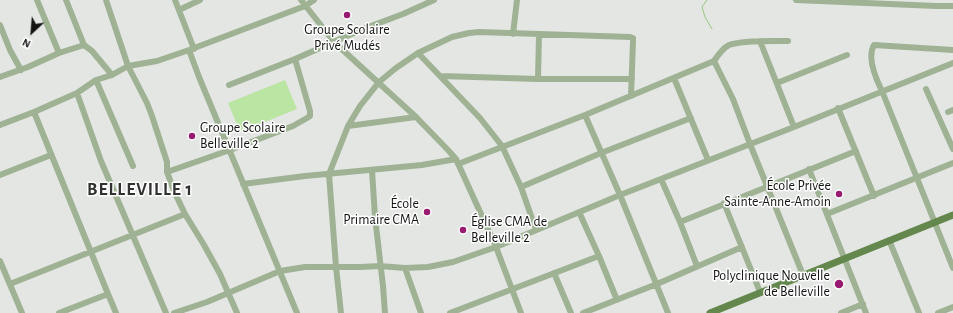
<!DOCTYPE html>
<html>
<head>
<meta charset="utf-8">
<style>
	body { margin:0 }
	#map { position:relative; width:953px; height:313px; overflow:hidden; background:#e4e6e3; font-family:"Alegreya Sans",sans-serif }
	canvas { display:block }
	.north { position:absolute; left:12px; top:12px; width:40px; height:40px; -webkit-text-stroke:3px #fff; paint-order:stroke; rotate:206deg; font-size:11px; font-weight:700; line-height:16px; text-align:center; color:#131312 }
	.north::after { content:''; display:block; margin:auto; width:14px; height:18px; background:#131312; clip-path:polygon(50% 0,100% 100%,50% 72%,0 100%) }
</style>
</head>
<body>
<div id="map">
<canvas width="953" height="313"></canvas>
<div class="north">N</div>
</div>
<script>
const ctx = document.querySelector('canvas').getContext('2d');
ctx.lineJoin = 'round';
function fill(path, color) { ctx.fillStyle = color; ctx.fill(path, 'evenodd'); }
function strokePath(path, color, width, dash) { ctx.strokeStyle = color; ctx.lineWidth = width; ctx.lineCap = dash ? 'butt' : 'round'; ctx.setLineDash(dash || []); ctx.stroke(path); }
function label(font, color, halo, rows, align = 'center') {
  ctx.font = font + ' "Alegreya Sans",sans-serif'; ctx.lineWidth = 3; ctx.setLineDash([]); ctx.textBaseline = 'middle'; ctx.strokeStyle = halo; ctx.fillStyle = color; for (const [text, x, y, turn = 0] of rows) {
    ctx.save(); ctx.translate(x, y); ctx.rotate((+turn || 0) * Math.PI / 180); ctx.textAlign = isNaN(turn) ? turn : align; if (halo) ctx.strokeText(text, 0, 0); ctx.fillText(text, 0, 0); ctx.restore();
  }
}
fill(new Path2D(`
	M 285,80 L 297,109 L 240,132 L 228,103 Z`), '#bbe5a3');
strokePath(new Path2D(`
	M 707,0 L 702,7 L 705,17 L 712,29`), '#98c57d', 1);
strokePath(new Path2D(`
	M 37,0 L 59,53
	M 66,0 L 84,45
	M 106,0 L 128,66 L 147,103 L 152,116 L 167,162 L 167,172 L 174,191 L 185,214 L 204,245 L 220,274 L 237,313
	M 175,0 L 194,49
	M 301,0 L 334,42 L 416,117 L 448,150 L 456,159 L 496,247 L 521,313
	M 796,0 L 936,6 L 953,6
	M 179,10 L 200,0
	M 0,25 L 10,50 L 21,70
	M 513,34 L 517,0
	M 760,41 L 794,127
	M 189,50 L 199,77 L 297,313
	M 953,50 L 874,45 C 867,57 876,79 882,91 L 953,268
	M 418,53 L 480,118 L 502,146 L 521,187 L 536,230
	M 714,61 L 733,99 L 750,144 L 803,275
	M 441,76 L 538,79 L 632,79
	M 0,77 L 28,67 L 59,53 L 84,45 L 92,51 L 112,75
	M 674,78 L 708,160
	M 538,79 L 539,34
	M 96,80 L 133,166
	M 777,83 L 847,55
	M 229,85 L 295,59 L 363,29 L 403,14 L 434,0
	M 926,89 L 953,149
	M 77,93 L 101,161 L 166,313
	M 838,108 L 874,196
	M 34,112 L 108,294 L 116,313
	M 948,112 L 953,110
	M 585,115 L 620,195 L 668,313
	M 0,125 L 34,112 L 77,93 L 96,80 L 112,75 L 128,66 L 157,61 L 189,50 L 305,6 L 314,0
	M 348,126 L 416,117
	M 458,164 L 585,115 L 714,61 C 718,55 723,48 729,45 C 741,40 775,41 788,41
	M 809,169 L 866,313
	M 372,170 L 375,217 L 383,286 L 385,313
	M 167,172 L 230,150 L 293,126 L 307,118 L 310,116 L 310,111 L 295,59
	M 0,175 L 51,155
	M 661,179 L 680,222 L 697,266
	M 243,184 L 305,176 L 422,165 L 456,159
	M 521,187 L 601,153 L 691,118
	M 724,203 L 760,292
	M 579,212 L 599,256 L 617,300
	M 827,214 L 953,163
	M 680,222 L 856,151
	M 889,240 L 919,313
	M 0,261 L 22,313
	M 405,268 L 421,313
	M 554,273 L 571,313
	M 10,284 L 185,214
	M 59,313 L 108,294
	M 174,313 L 207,302 L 280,271 L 305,267 L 360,267 L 380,266 L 405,268 L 428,267 L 453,262 L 496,247 L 620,195 L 794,127 L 953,63
	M 341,313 L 336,267 L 329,174 L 348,126 L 360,106 L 379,82 L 396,68 L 418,53 L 452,37 L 469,33 L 479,32 L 630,37 L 633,38 L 633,41 L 631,96
	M 450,313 L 599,256
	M 583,313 L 657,284 L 742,247
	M 841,313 L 863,304
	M 938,313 L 953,307`), '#9fb394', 6);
strokePath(new Path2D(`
	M 710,313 L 953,215`), '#63874d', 7);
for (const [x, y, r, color] of [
	[347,15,4,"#981a71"],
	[192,136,4,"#981a71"],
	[839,194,4,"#981a71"],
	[427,212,4,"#981a71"],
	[463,230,4,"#981a71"],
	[839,284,5,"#981a71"]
]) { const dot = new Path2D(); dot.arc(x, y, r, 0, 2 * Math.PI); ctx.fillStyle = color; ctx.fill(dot); strokePath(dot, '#fff', 1.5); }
label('14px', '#131312', '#fff', [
	["Groupe Scolaire",347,30,"center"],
	["Privé Mudés",347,46,"center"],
	["Groupe Scolaire",200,128,"left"],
	["Belleville 2",200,144,"left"],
	["École Privée",831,186],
	["Sainte-Anne-Amoin",831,202],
	["École",419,204],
	["Primaire CMA",419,220],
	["Église CMA de",471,222,"left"],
	["Belleville 2",471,238,"left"],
	["Polyclinique Nouvelle",830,276],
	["de Belleville",830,292]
], 'right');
ctx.letterSpacing = '1px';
label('bold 18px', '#303230', '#fff', [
	["BELLEVILLE 1",140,190]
]);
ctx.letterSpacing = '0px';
</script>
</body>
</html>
